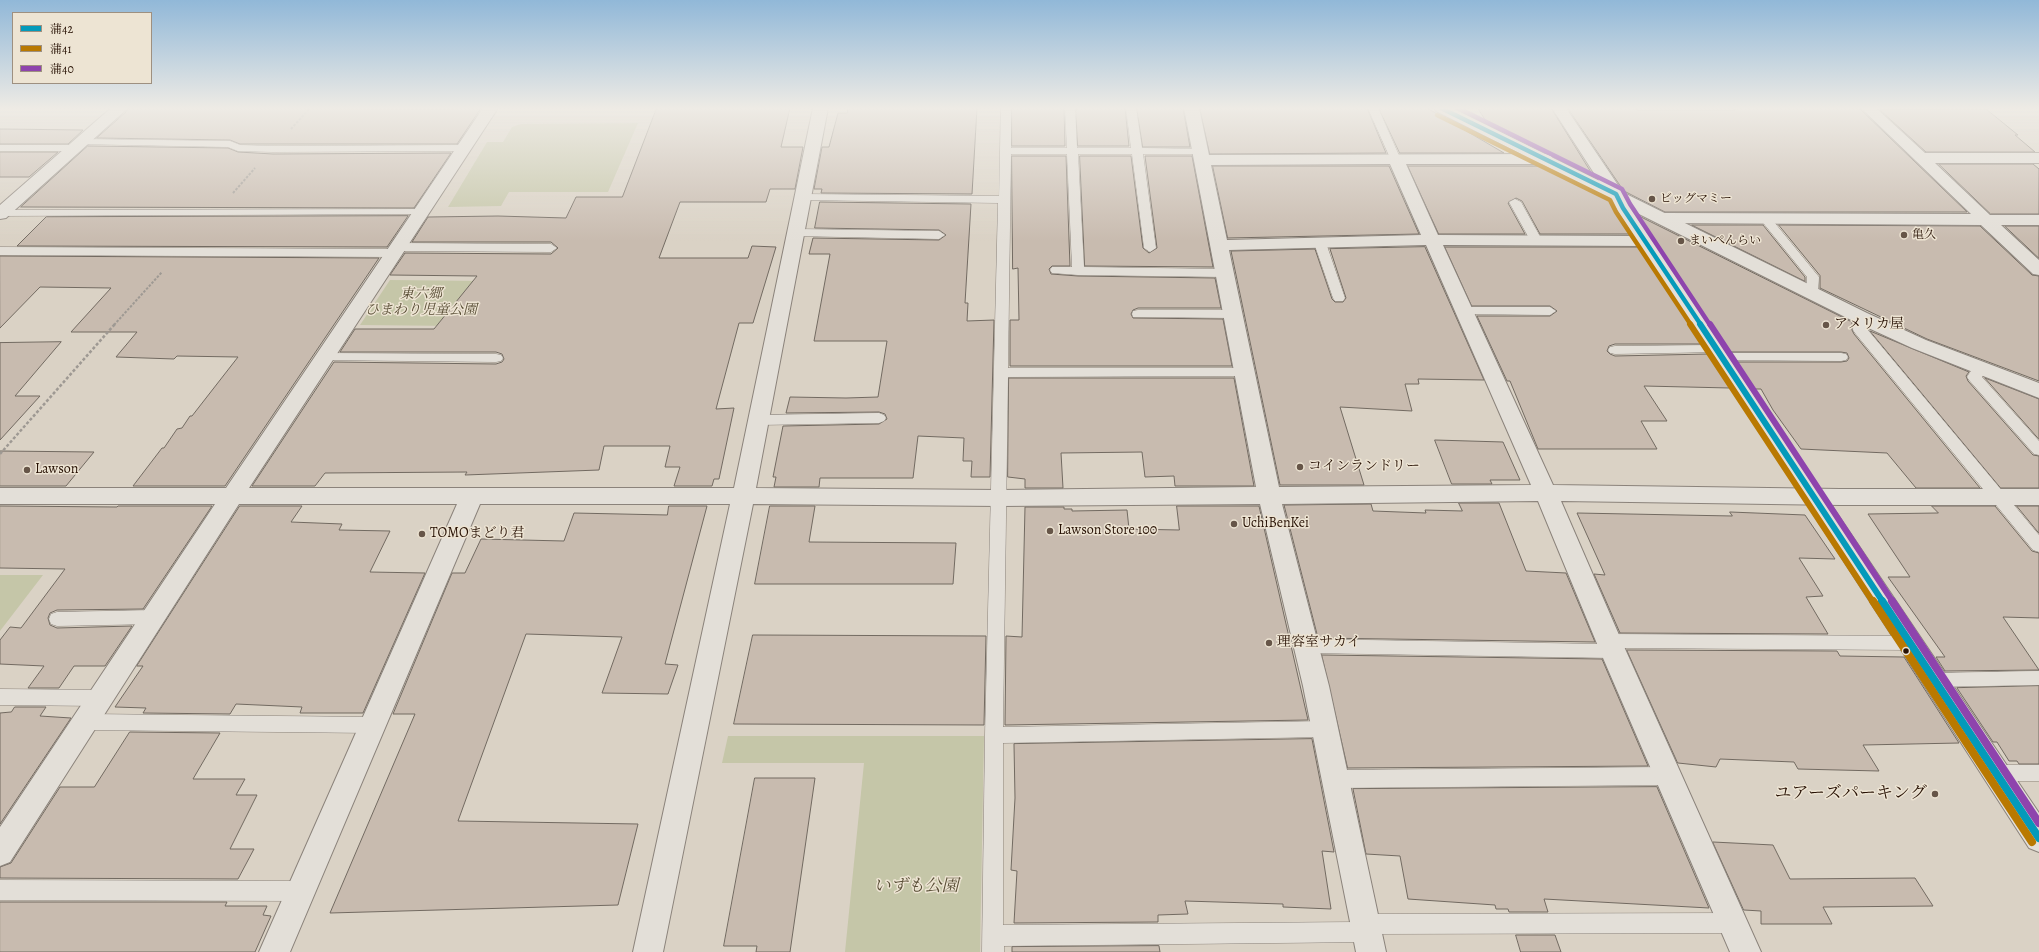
<!DOCTYPE html>
<html>
<head>
<meta charset="utf-8">
<style>
	body { margin:0 }
	#map { position:relative; width:2039px; height:952px; overflow:hidden; background:#dad2c5; font-family:Alegreya,"Noto Serif JP",serif }
	canvas { display:block }
	.legend { position:absolute; left:12px; top:12px; width:140px; height:72px; box-sizing:border-box; background:#ede4d3; border:1px solid #9e9080; margin:0; padding:5px 7px; list-style:none; font-size:12px; color:#271104 }
	.legend li { display:flex; align-items:center; gap:8px; height:20px }
	.legend b { width:20px; border:1px solid #9e9080 }
</style>
</head>
<body>
<div id="map">
<canvas width="2039" height="952"></canvas>
<ul class="legend">
<li><b style="height:5px;background:#049aba"></b>蒲42</li>
<li><b style="height:5px;background:#b97901"></b>蒲41</li>
<li><b style="height:5px;background:#8e44ad"></b>蒲40</li>
</ul>
</div>
<script>
const ctx = document.querySelector('canvas').getContext('2d');
ctx.lineJoin = 'round';
function fill(path, color) { ctx.fillStyle = color; ctx.fill(path, 'evenodd'); }
function strokePath(path, color, width, dash) { ctx.strokeStyle = color; ctx.lineWidth = width; ctx.lineCap = dash ? 'butt' : 'round'; ctx.setLineDash(dash || []); ctx.stroke(path); }
function label(font, color, halo, rows, align = 'center') {
  ctx.font = font + ' Alegreya,"Noto Serif JP",serif'; ctx.lineWidth = 3; ctx.setLineDash([]); ctx.textBaseline = 'middle'; ctx.strokeStyle = halo; ctx.fillStyle = color; for (const [text, x, y, turn = 0] of rows) {
    ctx.save(); ctx.translate(x, y); ctx.rotate((+turn || 0) * Math.PI / 180); ctx.textAlign = isNaN(turn) ? turn : align; if (halo) ctx.strokeText(text, 0, 0); ctx.fillText(text, 0, 0); ctx.restore();
  }
}
fill(new Path2D(`
	M 638,123 L 608,192 L 509,192 L 501,206 L 448,207 L 487,142 L 503,142 L 512,127 L 521,124 Z
	M 390,280 L 482,281 L 457,326 L 360,325 Z
	M 0,575 L 43,575 L 0,631 Z
	M 728,736 L 984,736 L 980,952 L 845,952 L 864,763 L 722,763 Z`), '#c5c6a8');
const building = new Path2D(`
	M 131,108 L 442,109 L 481,108 L 457,144 L 240,144 L 230,140 L 97,138 Z
	M 657,108 L 790,108 L 781,147 L 803,147 L 795,189 L 770,189 L 766,202 L 680,202 L 659,258 L 748,258 L 752,246 L 776,247 L 753,323 L 739,323 L 716,409 L 734,408 L 719,479 L 714,479 L 712,486 L 674,486 L 680,467 L 665,467 L 670,446 L 604,446 L 599,470 L 465,475 L 467,472 L 325,473 L 315,486 L 252,486 L 334,362 L 496,364 L 502,362 L 504,359 L 502,354 L 496,352 L 340,352 L 355,329 L 434,329 L 477,276 L 390,275 L 405,253 L 551,254 L 558,248 L 551,242 L 412,242 L 428,217 L 498,216 L 566,218 L 576,197 L 622,197 Z
	M 848,108 L 977,108 L 972,194 L 821,193 L 822,189 L 814,189 L 822,147 L 829,147 L 838,113 L 847,113 Z
	M 1012,108 L 1064,108 L 1065,146 L 1012,146 Z
	M 1076,108 L 1125,108 L 1129,146 L 1078,146 Z
	M 1137,108 L 1183,108 L 1190,147 L 1143,147 Z
	M 1200,108 L 1367,108 L 1386,153 L 1210,154 Z
	M 1379,108 L 1427,108 L 1504,153 L 1400,153 Z
	M 1478,108 L 1551,108 L 1594,177 L 1488,124 Z
	M 1568,108 L 1634,108 L 1638,110 L 1735,110 L 1734,108 L 1852,108 L 1860,109 L 1967,212 L 1665,212 L 1624,191 Z
	M 1949,109 L 1986,109 L 2018,135 L 2015,135 L 2035,152 L 1926,152 L 1880,110 Z
	M 0,129 L 83,130 L 68,144 L 0,144 Z
	M 88,146 L 228,148 L 238,152 L 273,154 L 451,153 L 414,208 L 21,207 Z
	M 0,152 L 58,152 L 29,177 L 0,177 Z
	M 1012,156 L 1066,156 L 1070,266 L 1052,266 L 1049,269 L 1051,274 L 1078,276 L 1215,278 L 1221,308 L 1138,308 L 1133,310 L 1131,314 L 1133,318 L 1223,319 L 1232,366 L 1010,366 L 1010,320 L 1019,320 L 1018,268 L 1013,269 Z
	M 1080,156 L 1131,156 L 1143,248 L 1149,253 L 1157,248 L 1145,156 L 1192,156 L 1213,267 L 1085,266 Z
	M 1939,164 L 2033,164 L 2039,169 L 2039,214 L 1991,214 Z
	M 1213,166 L 1389,166 L 1419,234 L 1228,238 Z
	M 1408,166 L 1540,166 L 1609,200 L 1631,234 L 1540,234 L 1522,201 L 1516,198 L 1508,203 L 1525,234 L 1439,234 Z
	M 820,202 L 971,204 L 965,303 L 968,303 L 967,321 L 994,320 L 990,477 L 971,477 L 972,461 L 963,461 L 964,438 L 918,436 L 913,478 L 820,478 L 819,487 L 774,487 L 776,477 L 773,477 L 783,426 L 879,424 L 887,419 L 885,414 L 879,412 L 786,413 L 790,397 L 846,398 L 878,397 L 887,341 L 814,341 L 830,254 L 809,254 L 813,238 L 939,240 L 946,235 L 939,230 L 815,228 Z
	M 1637,215 L 1852,322 L 1852,330 L 1854,334 L 1980,488 L 1916,488 L 1887,453 L 1801,449 L 1773,410 L 1761,389 L 1755,389 L 1736,362 L 1841,362 L 1847,361 L 1849,358 L 1847,353 L 1841,352 L 1730,352 Z
	M 408,216 L 387,247 L 17,246 L 46,217 Z
	M 1692,225 L 1763,225 L 1805,277 L 1805,281 Z
	M 1779,225 L 1980,226 L 2032,275 L 2039,276 L 2039,381 L 1927,339 L 1820,288 L 1820,276 Z
	M 2005,226 L 2039,226 L 2039,258 Z
	M 1425,247 L 1484,380 L 1418,379 L 1419,384 L 1405,384 L 1412,411 L 1340,407 L 1364,485 L 1280,485 L 1231,251 L 1315,249 L 1332,299 L 1335,302 L 1343,302 L 1346,298 L 1330,249 Z
	M 1445,247 L 1640,247 L 1702,344 L 1615,344 L 1609,346 L 1607,351 L 1610,354 L 1615,356 L 1708,354 L 1730,388 L 1644,386 L 1667,421 L 1641,421 L 1657,449 L 1538,449 L 1510,381 L 1507,381 L 1477,316 L 1550,316 L 1557,311 L 1550,306 L 1472,306 Z
	M 0,256 L 379,258 L 225,486 L 133,486 L 162,448 L 164,448 L 177,429 L 182,428 L 190,416 L 192,416 L 238,357 L 177,356 L 174,359 L 116,357 L 137,332 L 71,332 L 111,288 L 40,287 L 0,328 Z
	M 1870,331 L 1969,372 L 1966,376 L 1968,381 L 2033,455 L 2039,456 L 2039,488 L 2001,488 Z
	M 61,342 L 15,396 L 40,396 L 0,440 L 0,343 Z
	M 1009,378 L 1234,378 L 1254,486 L 1175,486 L 1174,476 L 1145,477 L 1142,452 L 1061,453 L 1063,488 L 1025,488 L 1025,479 L 1008,477 Z
	M 1985,378 L 2039,399 L 2039,439 Z
	M 1435,440 L 1503,442 L 1520,480 L 1490,480 L 1492,484 L 1452,484 Z
	M 0,451 L 94,452 L 66,486 L 0,486 Z
	M 1459,503 L 1499,503 L 1526,571 L 1566,573 L 1595,642 L 1318,638 L 1284,505 L 1371,504 L 1373,511 L 1426,513 L 1425,510 L 1462,511 Z
	M 0,506 L 117,507 L 118,506 L 212,506 L 143,609 L 57,610 L 50,613 L 48,618 L 50,625 L 57,628 L 132,626 L 105,666 L 74,666 L 59,688 L 28,688 L 44,666 L 0,664 L 0,640 L 10,627 L 21,628 L 65,569 L 0,568 Z
	M 240,506 L 302,506 L 291,522 L 342,524 L 339,530 L 390,531 L 370,572 L 425,573 L 363,713 L 300,713 L 302,707 L 236,704 L 230,714 L 143,713 L 146,708 L 115,707 L 143,666 L 137,666 Z
	M 669,506 L 707,506 L 665,664 L 678,665 L 668,694 L 602,693 L 622,637 L 526,634 L 458,821 L 638,824 L 618,905 L 330,913 L 415,714 L 393,714 L 452,573 L 465,573 L 481,539 L 564,541 L 574,513 L 667,515 Z
	M 770,506 L 815,506 L 809,542 L 956,543 L 953,584 L 755,584 Z
	M 1177,506 L 1259,506 L 1308,720 L 1005,725 L 1006,636 L 1022,637 L 1025,507 L 1064,507 L 1064,509 L 1072,509 L 1072,511 L 1127,510 L 1129,529 L 1179,530 Z
	M 1932,506 L 1995,506 L 2032,551 L 2039,553 L 2039,618 L 2003,617 L 2039,670 L 1945,671 L 1936,657 L 1945,657 L 1888,577 L 1910,577 L 1868,514 L 1938,513 Z
	M 2017,506 L 2039,506 L 2039,533 Z
	M 1730,512 L 1805,515 L 1835,559 L 1799,558 L 1823,596 L 1806,597 L 1828,634 L 1620,633 L 1594,574 L 1605,575 L 1577,513 L 1732,516 Z
	M 753,635 L 986,636 L 984,725 L 734,724 Z
	M 1627,650 L 1837,651 L 1840,656 L 1904,657 L 1959,743 L 1863,745 L 1879,771 L 1798,769 L 1794,762 L 1720,759 L 1716,767 L 1678,763 Z
	M 1322,655 L 1602,659 L 1648,766 L 1348,768 Z
	M 2039,686 L 2039,764 L 2019,764 L 2017,761 L 2009,761 L 1997,742 L 1993,742 L 1957,688 Z
	M 15,707 L 46,707 L 40,716 L 71,718 L 0,824 L 0,713 L 11,712 Z
	M 130,732 L 220,733 L 193,779 L 245,779 L 236,795 L 257,795 L 230,849 L 254,849 L 238,879 L 0,878 L 0,867 L 11,863 L 60,787 L 94,787 Z
	M 1312,739 L 1334,852 L 1322,851 L 1331,909 L 1283,907 L 1283,904 L 1185,901 L 1188,914 L 1158,915 L 1158,922 L 1014,923 L 1017,871 L 1011,870 L 1015,798 L 1014,744 Z
	M 755,778 L 815,778 L 790,952 L 756,952 L 757,946 L 724,946 Z
	M 1657,787 L 1709,908 L 1544,899 L 1548,912 L 1509,912 L 1508,909 L 1496,909 L 1495,905 L 1408,899 L 1400,856 L 1366,854 L 1353,789 Z
	M 1713,842 L 1773,845 L 1790,879 L 1915,878 L 1933,906 L 1823,907 L 1832,924 L 1761,924 L 1761,911 L 1744,910 Z
	M 0,902 L 227,902 L 225,906 L 267,906 L 263,915 L 271,916 L 255,952 L 0,952 Z
	M 1516,935 L 1555,935 L 1561,952 L 1521,952 Z
	M 1159,946 L 1160,952 L 1012,952 L 1012,947 Z`);
fill(building, '#c8bbaf');
strokePath(building, '#726a61', 1);
const service = new Path2D(`
	M 1001,108 L 1011,108 L 1011,148 L 1067,148 L 1065,108 L 1075,108 L 1077,148 L 1131,148 L 1126,108 L 1136,108 L 1142,148 L 1206,149 L 1207,151 L 1206,153 L 1202,154 L 1143,154 L 1156,248 L 1150,252 L 1144,248 L 1132,154 L 1078,154 L 1084,267 L 1225,269 L 1231,273 L 1225,277 L 1078,275 L 1052,273 L 1050,270 L 1052,267 L 1072,267 L 1067,154 L 1011,154 L 1008,368 L 1244,368 L 1249,369 L 1251,372 L 1249,375 L 1244,376 L 1008,377 L 1003,727 L 1324,721 L 1330,723 L 1333,729 L 1330,735 L 1324,737 L 1003,743 L 1003,925 L 1356,922 L 1358,917 L 1365,914 L 1733,913 L 1740,916 L 1743,923 L 1740,930 L 1733,933 L 1376,934 L 1374,939 L 1367,942 L 1004,946 L 1004,952 L 982,952 L 985,735 L 998,203 L 804,200 L 798,197 L 804,194 L 999,196 Z
	M 1368,108 L 1378,108 L 1401,160 L 1400,162 L 1396,163 L 1391,160 Z
	M 81,139 L 230,141 L 240,145 L 273,146 L 464,145 L 469,148 L 464,151 L 273,152 L 238,151 L 228,147 L 77,144 L 76,142 Z
	M 0,145 L 74,145 L 79,148 L 74,151 L 0,151 Z
	M 1515,199 L 1521,202 L 1542,240 L 1540,243 L 1536,244 L 1530,240 L 1509,202 Z
	M 422,209 L 426,210 L 428,212 L 426,214 L 0,216 L 0,210 L 2,210 Z
	M 1766,215 L 1770,217 L 1819,277 L 1818,293 L 1816,296 L 1812,297 L 1806,293 L 1807,277 L 1760,219 Z
	M 797,229 L 939,231 L 945,235 L 939,239 L 793,236 L 791,233 L 793,230 Z
	M 1320,239 L 1326,243 L 1345,298 L 1343,301 L 1335,301 L 1333,298 L 1314,243 Z
	M 399,243 L 551,244 L 557,248 L 551,252 L 399,251 L 401,253 L 399,256 L 395,257 L 0,255 L 0,247 L 395,249 L 393,247 L 395,244 Z
	M 1465,307 L 1550,307 L 1556,311 L 1550,315 L 1460,314 L 1459,311 Z
	M 1138,310 L 1233,310 L 1239,314 L 1233,318 L 1133,317 L 1132,314 L 1133,311 Z
	M 1860,313 L 1866,317 L 1867,329 L 2039,535 L 2039,552 L 2033,550 L 1855,333 L 1853,330 L 1854,317 Z
	M 1715,345 L 1720,346 L 1722,349 L 1720,352 L 1615,354 L 1610,353 L 1608,350 L 1610,347 L 1615,346 Z
	M 325,353 L 496,354 L 501,355 L 503,358 L 501,361 L 496,362 L 320,360 L 318,357 L 320,354 Z
	M 1720,353 L 1841,353 L 1846,354 L 1848,357 L 1846,360 L 1841,361 L 1715,360 L 1713,357 L 1715,354 Z
	M 1981,364 L 1986,365 L 1988,368 L 1982,377 L 2039,441 L 2039,455 L 2034,454 L 1969,380 L 1967,377 C 1971,371 1974,365 1981,364 Z
	M 879,413 L 884,415 L 886,418 L 884,421 L 879,423 L 758,425 L 753,423 L 751,420 L 753,417 L 758,415 Z
	M 155,610 L 161,612 L 163,617 L 161,622 L 155,624 L 57,626 L 51,624 L 49,619 L 51,614 L 57,612 Z
	M 1609,634 L 1910,636 L 1916,638 L 1919,643 L 1916,648 L 1910,650 L 1620,648 L 1622,651 L 1619,656 L 1613,658 L 1307,653 L 1301,651 L 1298,646 L 1301,641 L 1307,639 L 1602,644 L 1600,641 L 1603,636 Z
	M 2039,671 L 2039,685 L 1934,687 L 1928,685 L 1925,680 L 1928,675 L 1934,673 Z
	M 0,689 L 101,690 L 107,693 L 110,698 L 107,703 L 101,706 L 0,705 Z
	M 85,714 L 373,717 L 379,719 L 382,725 L 379,731 L 373,733 L 85,730 L 79,728 L 76,722 L 79,716 Z
	M 1996,765 L 2039,765 L 2039,781 L 1996,781 L 1989,779 L 1987,773 L 1989,767 Z
	M 1669,767 L 1676,770 L 1678,776 L 1676,782 L 1669,785 L 1335,788 L 1328,785 L 1326,779 L 1328,773 L 1335,770 Z
	M 0,880 L 301,881 L 308,884 L 311,891 L 308,898 L 301,901 L 0,900 Z`);
const minor = new Path2D(`
	M 111,108 L 128,108 L 6,218 L 0,219 L 0,205 Z
	M 483,108 L 498,108 L 249,488 L 734,488 L 813,108 L 828,108 L 756,488 L 1000,490 L 1256,487 L 1184,108 L 1199,108 L 1209,155 L 1545,154 L 1551,156 L 1553,159 L 1551,162 L 1545,164 L 1406,164 L 1438,235 L 1644,236 L 1650,237 L 1653,241 L 1650,245 L 1644,246 L 1443,245 L 1553,485 L 1840,489 L 2039,489 L 2039,505 L 1840,505 L 1561,501 L 1626,651 L 1761,952 L 1730,952 L 1600,651 L 1538,501 L 1282,504 L 1329,686 L 1386,952 L 1356,952 L 1303,686 L 1260,504 L 1000,506 L 753,504 L 663,952 L 633,952 L 730,504 L 480,504 L 290,952 L 259,952 L 457,504 L 239,504 L 10,862 L 0,866 L 0,827 L 215,504 L 0,504 L 0,488 L 226,488 ZM 1390,164 L 1421,235 L 1227,240 L 1211,165 ZM 1426,245 L 1531,485 L 1279,487 L 1229,250 Z
	M 1552,108 L 1566,108 L 1624,194 L 1622,198 L 1616,199 L 1610,198 Z
	M 1861,108 L 1876,108 L 1925,153 L 2039,153 L 2039,163 L 1935,163 L 1990,215 L 2039,215 L 2039,225 L 2001,225 L 2039,260 L 2039,275 L 2033,274 L 1981,225 L 1664,223 L 1658,222 L 1655,218 L 1658,214 L 1664,213 L 1971,214 Z`);
const tertiary = new Path2D(`
	M 1434,108 L 1452,108 L 1867,313 L 1926,340 L 2039,383 L 2039,398 L 1912,348 L 1853,321 L 1633,211 L 2039,813 L 2039,852 L 2029,848 L 1610,199 L 1436,111 Z`);
strokePath(service, '#8b837b', 1);
strokePath(minor, '#8b837b', 2);
strokePath(tertiary, '#8b837b', 2);
strokePath(new Path2D(`
	M 291,129 L 310,108
	M 233,193 L 255,168
	M 114,325 L 162,272`), '#9e9993', 2, [2.5, 1.5]);
strokePath(new Path2D(`
	M 0,454 L 115,324`), '#9e9993', 2.5, [3, 2]);
fill(service, '#e3dfd8');
fill(minor, '#e3dfd8');
fill(tertiary, '#e3dfd8');
strokePath(new Path2D(`
	M 1441,108 L 1616,194 L 1623,208 L 1701,325`), '#049aba', 4.5);
strokePath(new Path2D(`
	M 1700,324 L 1883,602`), '#049aba', 6);
strokePath(new Path2D(`
	M 1882,601 L 2039,838`), '#049aba', 8);
strokePath(new Path2D(`
	M 1437,115 L 1610,200 L 1616,212 L 1691,325`), '#b97901', 4.5);
strokePath(new Path2D(`
	M 1690,324 L 1873,602`), '#b97901', 6);
strokePath(new Path2D(`
	M 1873,601 L 2032,842`), '#b97901', 8);
strokePath(new Path2D(`
	M 1458,108 L 1622,189 L 1630,204 L 1710,325`), '#8e44ad', 4.5);
strokePath(new Path2D(`
	M 1710,324 L 1893,602`), '#8e44ad', 6);
strokePath(new Path2D(`
	M 1892,601 L 2039,823`), '#8e44ad', 8);
const sky = ctx.createLinearGradient(0, 0, 0, 241);
sky.addColorStop(0, '#91b8d8');
sky.addColorStop(0.45, '#eeebe5');
sky.addColorStop(1, '#eeebe500');
ctx.fillStyle = sky;
ctx.fillRect(0, 0, 2039, 241);
for (const [x, y, r, color] of [
	[1652,199,4,"#665548"],
	[1904,235,4,"#665548"],
	[1681,241,4,"#665548"],
	[1826,325,4,"#665548"],
	[1300,467,4,"#665548"],
	[27,470,4,"#665548"],
	[1234,524,4,"#665548"],
	[1050,531,4,"#665548"],
	[422,534,4,"#665548"],
	[1269,643,4,"#665548"],
	[1906,651,3.5,"#271104"],
	[1935,794,4,"#665548"]
]) { const dot = new Path2D(); dot.arc(x, y, r, 0, 2 * Math.PI); ctx.fillStyle = color; ctx.fill(dot); strokePath(dot, '#ede4d3', 1.5); }
label('12px', '#271104', '#ede4d3', [
	["ビッグマミー",1660,199],
	["亀久",1912,235],
	["まいぺんらい",1689,241]
], 'left');
label('italic 14px', '#584d35', '#ede4d3', [
	["東六郷",421,295],
	["ひまわり児童公園",421,311]
]);
label('14px', '#271104', '#ede4d3', [
	["アメリカ屋",1834,325],
	["コインランドリー",1308,467],
	["Lawson",35,470],
	["UchiBenKei",1242,524],
	["Lawson Store 100",1058,531],
	["TOMOまどり君",430,534],
	["理容室サカイ",1277,643]
], 'left');
label('17px', '#271104', '#ede4d3', [
	["ユアーズパーキング",1927,794]
], 'right');
label('italic 17px', '#584d35', '#ede4d3', [
	["いずも公園",916,887]
]);
</script>
</body>
</html>
